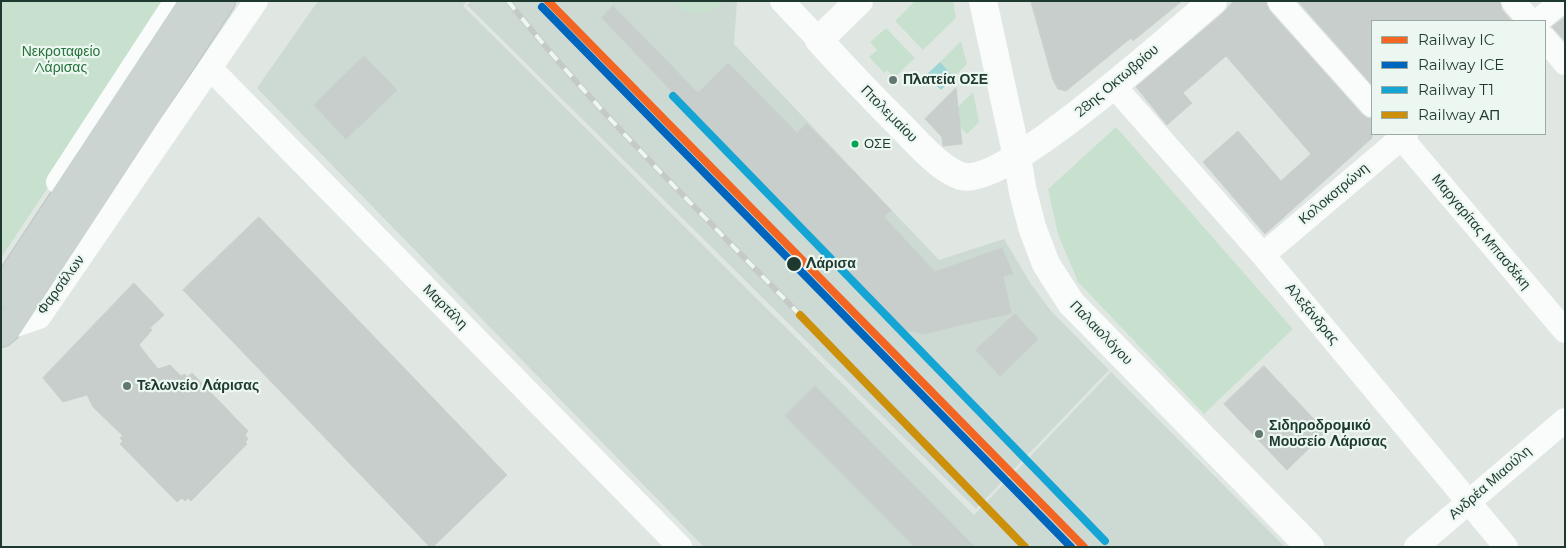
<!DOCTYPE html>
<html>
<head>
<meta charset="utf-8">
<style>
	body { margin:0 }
	#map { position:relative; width:1566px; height:548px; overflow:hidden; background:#e0e7e3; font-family:Montserrat,sans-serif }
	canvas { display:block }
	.frame { position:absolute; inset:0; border:2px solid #1e3a30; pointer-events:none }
	.legend { position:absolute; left:1371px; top:20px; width:175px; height:115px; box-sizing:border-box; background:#edf7f1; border:1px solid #9aaba4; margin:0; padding:6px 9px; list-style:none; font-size:15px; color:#1e3a30 }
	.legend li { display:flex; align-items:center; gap:10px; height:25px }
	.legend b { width:25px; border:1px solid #9aaba4 }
</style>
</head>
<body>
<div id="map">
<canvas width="1566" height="548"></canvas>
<div class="frame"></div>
<ul class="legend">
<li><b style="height:6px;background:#f26522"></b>Railway IC</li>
<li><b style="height:6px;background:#0065bd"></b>Railway ICE</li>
<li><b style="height:6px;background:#15a5d5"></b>Railway T1</li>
<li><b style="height:6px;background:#cc900a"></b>Railway ΑΠ</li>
</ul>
</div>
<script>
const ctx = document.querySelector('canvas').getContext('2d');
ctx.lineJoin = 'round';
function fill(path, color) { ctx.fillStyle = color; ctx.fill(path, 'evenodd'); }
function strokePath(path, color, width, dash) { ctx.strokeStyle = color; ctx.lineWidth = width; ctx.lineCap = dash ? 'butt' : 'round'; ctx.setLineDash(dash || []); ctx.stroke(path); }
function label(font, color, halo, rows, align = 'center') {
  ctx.font = font + ' Montserrat,sans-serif'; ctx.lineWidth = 4.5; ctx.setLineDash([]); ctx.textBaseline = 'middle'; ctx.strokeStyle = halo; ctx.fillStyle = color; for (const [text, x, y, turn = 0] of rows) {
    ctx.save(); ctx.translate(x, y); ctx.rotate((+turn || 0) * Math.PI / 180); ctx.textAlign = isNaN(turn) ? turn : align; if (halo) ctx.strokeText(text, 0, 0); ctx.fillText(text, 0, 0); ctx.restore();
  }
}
fill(new Path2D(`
	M 318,1 L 467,1 L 463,6 L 974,515 L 1111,372 L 1285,547 L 704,547 L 257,88 Z
	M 471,1 L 737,1 L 734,44 L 939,260 L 1004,239 L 1031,284 L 1051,311 L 1109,370 L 976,509 L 467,5 Z`), '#cdd9d3');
fill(new Path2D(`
	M 1,1 L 166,1 L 136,55 L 1,258 Z
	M 675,1 L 723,1 C 710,16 687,19 675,1 Z
	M 915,1 L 953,1 L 956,18 L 923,50 L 895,21 Z
	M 886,28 L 915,58 L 894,78 L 887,70 L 884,73 L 869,57 L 877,50 L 870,42 Z
	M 961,41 L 967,64 L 954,77 L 940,62 Z
	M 973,92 L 979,122 L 967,134 L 952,118 L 936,128 Z
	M 1116,127 L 1293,329 L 1204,414 L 1078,282 L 1058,234 L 1048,189 Z`), '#c8e1ce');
fill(new Path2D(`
	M 940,62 L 954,77 L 941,90 L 926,75 Z`), '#9ed5d7');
const building = new Path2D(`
	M 1031,1 L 1182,1 L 1133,41 L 1131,38 L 1066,91 L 1058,89 L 1053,80 Z
	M 1234,1 L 1266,1 L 1269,10 L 1362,114 L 1367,118 L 1372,118 L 1372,138 L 1265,234 L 1203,162 L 1238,131 L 1281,181 L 1311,154 L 1226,56 L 1183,93 L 1192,103 L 1167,125 L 1136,87 L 1223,13 Z
	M 1298,1 L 1500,1 L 1502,10 L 1512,21 L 1372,21 L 1372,85 Z
	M 613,6 L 698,93 L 728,63 L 797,133 L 807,124 L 891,210 L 884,217 L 935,272 L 1002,248 L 1013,274 L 1003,276 L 1011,313 L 923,334 L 906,330 L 882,311 L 602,18 Z
	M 1565,17 L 1565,41 L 1552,27 Z
	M 364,56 L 397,90 L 346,139 L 314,105 Z
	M 956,88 L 962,144 L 943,146 L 942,137 L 925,119 Z
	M 259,217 L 507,475 L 433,547 L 430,547 L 183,290 Z
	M 134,283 L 164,315 L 150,328 L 152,330 L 139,345 L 158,369 L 170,365 L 181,376 L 185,374 L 187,377 L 192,373 L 248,431 L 245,435 L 248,439 L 245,442 L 247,444 L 191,501 L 188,498 L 185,501 L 182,498 L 177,502 L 120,444 L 123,441 L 120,438 L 123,436 L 93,407 L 87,395 L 63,402 L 43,378 Z
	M 1015,314 L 1038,339 L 1000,376 L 976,350 Z
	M 1264,366 L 1326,432 L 1287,470 L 1224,404 Z
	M 815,386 L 975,547 L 915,547 L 785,416 Z`);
fill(building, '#c8cecb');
strokePath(building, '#c9d0cc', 1);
const primary = new Path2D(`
	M 1,294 L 194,1
	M 1,333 L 7,328 L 221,1`);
strokePath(primary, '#bac4c0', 30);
strokePath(new Path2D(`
	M 782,1 L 819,40
	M 1279,1 L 1372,105
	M 1513,1 L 1530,21
	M 1538,21 L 1562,1
	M 1545,39 L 1565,63
	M 210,68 L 680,547
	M 1113,85 L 1263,255 L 1506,547
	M 1398,134 L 1565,331
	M 58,182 L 176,1
	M 1263,255 L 1406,134
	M 7,328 L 39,317 L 256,1
	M 1416,547 L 1565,420`), '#fafbfb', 24);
strokePath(new Path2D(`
	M 859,1 L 819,40 C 845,69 871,96 898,123 C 914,139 939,169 961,176 C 1003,189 1175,33 1213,1
	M 983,1 L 1017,157 L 1023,192 L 1032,227 L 1046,264 L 1071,303 L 1310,547`), '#fafbfb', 28);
strokePath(primary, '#cbd4d1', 28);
const rail = new Path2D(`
	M 508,1 C 597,113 701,212 800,315`);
strokePath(rail, '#c5c9c8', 5.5);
strokePath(rail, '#edf7f1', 4, [11]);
strokePath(new Path2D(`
	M 548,1 L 1084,547`), '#f26522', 8);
strokePath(new Path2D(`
	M 542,7 L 1071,547`), '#0065bd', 8);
strokePath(new Path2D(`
	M 673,96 L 1105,541`), '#15a5d5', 8);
strokePath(new Path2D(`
	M 800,315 L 1025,547`), '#cc900a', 8);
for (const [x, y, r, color] of [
	[893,80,5,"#62776f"],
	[855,144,4.5,"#00a651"],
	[794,264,8,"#1e3a30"],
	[127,386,5,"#62776f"],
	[1259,434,5,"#62776f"]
]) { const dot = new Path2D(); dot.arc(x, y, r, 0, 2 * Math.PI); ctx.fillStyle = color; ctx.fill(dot); strokePath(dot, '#edf7f1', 2); }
label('13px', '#1e3a30', '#edf7f1', [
	["ΟΣΕ",864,144]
], 'left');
label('14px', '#27723d', '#edf7f1', [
	["Νεκροταφείο",61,52],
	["Λάρισας",61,68]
]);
label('bold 14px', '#1e3a30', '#edf7f1', [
	["Πλατεία ΟΣΕ",903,80],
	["Τελωνείο Λάρισας",137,386],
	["Σιδηροδρομικό",1269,426],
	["Μουσείο Λάρισας",1269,442]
], 'left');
label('14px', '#1e3a30', '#edf7f1', [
	["28ης Οκτωβρίου",1117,81,-40],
	["Πτολεμαίου",889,114,45],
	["Κολοκοτρώνη",1334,194,-40],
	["Μαργαρίτας Μπασδέκη",1481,232,50],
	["Φαρσάλων",61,285,-54],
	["Μαρτάλη",445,307,45],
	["Αλεξάνδρας",1312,314,50],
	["Παλαιολόγου",1101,333,46],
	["Ανδρέα Μιαούλη",1490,483,-41]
]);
label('bold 14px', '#1e3a30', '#edf7f1', [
	["Λάρισα",806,264]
], 'left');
</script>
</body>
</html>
